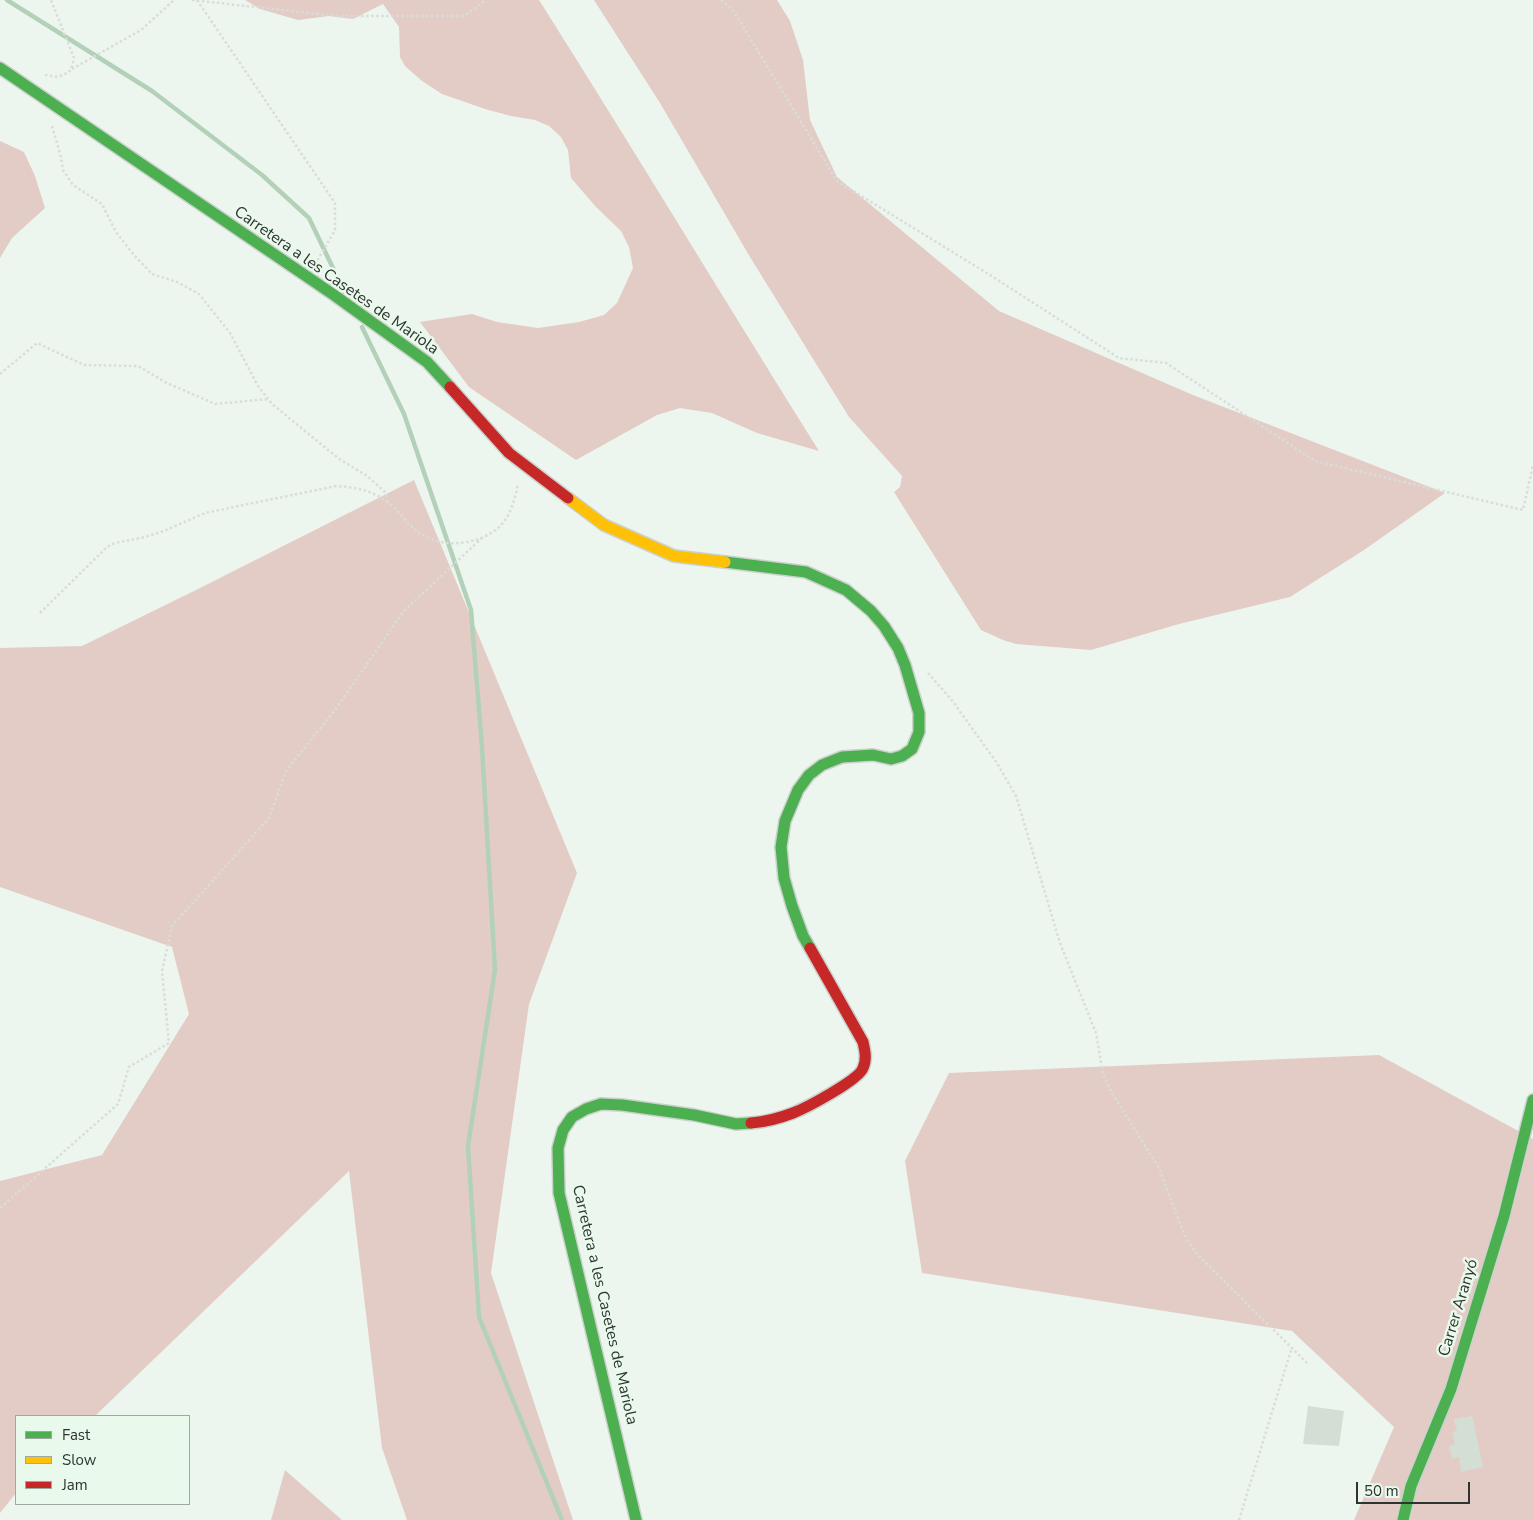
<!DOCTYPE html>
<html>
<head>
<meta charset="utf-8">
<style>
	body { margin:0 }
	#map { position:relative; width:1533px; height:1520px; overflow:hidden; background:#ecf6ee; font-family:"Nunito Sans",sans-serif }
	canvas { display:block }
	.legend { position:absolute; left:15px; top:1415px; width:175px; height:90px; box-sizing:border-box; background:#e9f9ec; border:1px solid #9eaaa0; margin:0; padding:6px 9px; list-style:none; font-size:15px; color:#2e342f }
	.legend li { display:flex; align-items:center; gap:10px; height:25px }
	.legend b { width:25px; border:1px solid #9eaaa0 }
	.scale { position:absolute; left:1356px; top:1482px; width:114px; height:22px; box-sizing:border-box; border:2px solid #2e342f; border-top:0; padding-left:6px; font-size:15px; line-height:18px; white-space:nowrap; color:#2e342f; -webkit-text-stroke:4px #e9f9ec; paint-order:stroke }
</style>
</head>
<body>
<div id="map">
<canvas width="1533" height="1520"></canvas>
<ul class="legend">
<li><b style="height:6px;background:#4caf50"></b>Fast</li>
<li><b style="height:6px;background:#ffc107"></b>Slow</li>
<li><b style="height:6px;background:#c62828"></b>Jam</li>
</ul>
<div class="scale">50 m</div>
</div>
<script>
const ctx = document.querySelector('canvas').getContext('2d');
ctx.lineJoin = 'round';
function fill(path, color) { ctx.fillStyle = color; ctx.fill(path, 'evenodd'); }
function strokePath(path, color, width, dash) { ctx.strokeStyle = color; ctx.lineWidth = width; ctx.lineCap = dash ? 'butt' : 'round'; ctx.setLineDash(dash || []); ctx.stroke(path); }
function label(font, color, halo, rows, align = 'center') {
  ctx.font = font + ' "Nunito Sans",sans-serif'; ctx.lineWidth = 5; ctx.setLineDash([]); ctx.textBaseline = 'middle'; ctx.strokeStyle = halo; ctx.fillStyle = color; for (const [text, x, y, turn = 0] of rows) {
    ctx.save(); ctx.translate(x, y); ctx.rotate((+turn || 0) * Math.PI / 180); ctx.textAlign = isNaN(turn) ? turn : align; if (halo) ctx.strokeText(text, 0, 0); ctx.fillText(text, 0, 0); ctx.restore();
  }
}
fill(new Path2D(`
	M 245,0 L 539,0 C 634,150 725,301 819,451 L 757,433 L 712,413 L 680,408 L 657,415 L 576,460 L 469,387 L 420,322 L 472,314 L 497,322 L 538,328 L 579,322 L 604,315 L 617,303 L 633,268 L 629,247 L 621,231 L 596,207 L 571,178 L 568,150 L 561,137 L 549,126 L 535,120 L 511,116 L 485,109 L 442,94 L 422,81 L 405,66 L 400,57 L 399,27 L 383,4 L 353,19 L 329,16 L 298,20 L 260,9 Z
	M 594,0 L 777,0 L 790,21 L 803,60 L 810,120 L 837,177 L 999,311 L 1193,395 L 1445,493 L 1364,550 L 1290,597 L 1179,624 L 1091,650 L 1016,644 L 1003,640 L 981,630 L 894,492 L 900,487 L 902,476 L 849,417 L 750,257 L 660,103 Z
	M 0,141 L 24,152 L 35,176 L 45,208 L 12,238 L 0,258 Z
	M 414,480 L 577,873 L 529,1004 L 491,1273 L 573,1520 L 407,1520 L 382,1448 L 349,1171 L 95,1416 L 16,1416 L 16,1493 L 0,1513 L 0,1181 L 102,1155 L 189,1014 L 172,947 L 0,887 L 0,648 L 82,646 L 198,589 Z
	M 1379,1055 L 1533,1139 L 1533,1520 L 1354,1520 L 1394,1427 L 1292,1331 L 922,1273 L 905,1161 L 949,1073 Z
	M 285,1470 L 342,1520 L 271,1520 Z`), '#e3ccc5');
strokePath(new Path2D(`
	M 7,0 L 152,91 L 262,175 L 309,218 L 344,291
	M 362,327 L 404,414 L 471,610 L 482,747 L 495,970 L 468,1146 L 479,1317 L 562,1520`), '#b3d1b9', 4.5);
fill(new Path2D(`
	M 1308,1406 L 1344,1411 L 1339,1446 L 1303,1444 Z
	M 1472,1416 L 1483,1467 L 1461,1472 L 1459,1457 L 1452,1459 L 1449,1446 L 1455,1444 L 1452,1433 L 1457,1430 L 1454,1419 Z`), '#d3dfd5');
const fast = new Path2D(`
	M 0,68 L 334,295 L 427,362 L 450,387
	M 725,562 L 806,572 L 846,590 L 871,611 L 884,626 L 898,648 L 905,665 L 919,713 L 919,732 L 912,749 L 902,756 L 891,759 L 873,755 L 842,757 L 822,765 L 809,775 L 798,790 L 785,821 L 781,847 L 784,878 L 792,906 L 803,936 L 810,948
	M 636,1520 L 559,1193 L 558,1148 L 563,1130 L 572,1117 L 586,1109 L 601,1104 L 622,1105 L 694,1115 L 736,1124 L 751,1123
	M 1403,1520 L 1411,1486 L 1451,1389 L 1504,1216 L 1533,1100`);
const slow = new Path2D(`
	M 568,498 L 604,525 L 674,556 L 725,562`);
const jam = new Path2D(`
	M 450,387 L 509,453 L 568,498
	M 751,1123 C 765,1122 780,1118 793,1113 C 806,1108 859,1080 863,1068 C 867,1059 865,1051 863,1042 L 810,948`);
strokePath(fast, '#cbd2cd', 14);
strokePath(slow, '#cbd2cd', 14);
strokePath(jam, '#cbd2cd', 14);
strokePath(new Path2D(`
	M 192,0 L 337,16 L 464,16 L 486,0
	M 197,0 L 335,203 L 335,230 L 317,261
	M 721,0 L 733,10 L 837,181 L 990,275 L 1119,358 L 1166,363 L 1315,461 L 1523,510 L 1533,465
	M 72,69 L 141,30 L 174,0
	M 45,75 L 58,77 L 67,73 L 71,70 L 74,58 L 51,0
	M 52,126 L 61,157 L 63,170 L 73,185 L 102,204 L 116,232 L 133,254 L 152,274 L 177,282 L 199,294 L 230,333 L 258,386 L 272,404 L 338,458 L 367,476 L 386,493 L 387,501
	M 0,374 L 37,343 L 84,365 L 138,366 L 165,382 L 215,404 L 269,399
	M 40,613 L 107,547 L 115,543 L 145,537 L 164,531 L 205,513 L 336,486 C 354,487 371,490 386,501 C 403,513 408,529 429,538 C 449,548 481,543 498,528 C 510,518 515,499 518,484
	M 928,673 L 951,699 L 997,763 L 1016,796 L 1060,943 L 1096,1033 L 1103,1074 L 1112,1093 L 1159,1168 L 1182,1229 L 1188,1241 L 1198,1255 L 1309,1365
	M 0,1208 L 118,1104 L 129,1067 L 169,1043 L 162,971 L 172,926 L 269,818 L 286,771 L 335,710 L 403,612 L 484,536
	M 1239,1520 L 1292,1347`), '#dadcda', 2.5, [2.5, 2.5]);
strokePath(fast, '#4caf50', 11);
strokePath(slow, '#ffc107', 11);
strokePath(jam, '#c62828', 11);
label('16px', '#2e342f', '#e9f9ec', [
	["Carretera a les Casetes de Mariola",336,281,35],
	["Carretera a les Casetes de Mariola",604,1305,77],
	["Carrer Aranyó",1459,1308,-73]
]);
</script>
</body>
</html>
